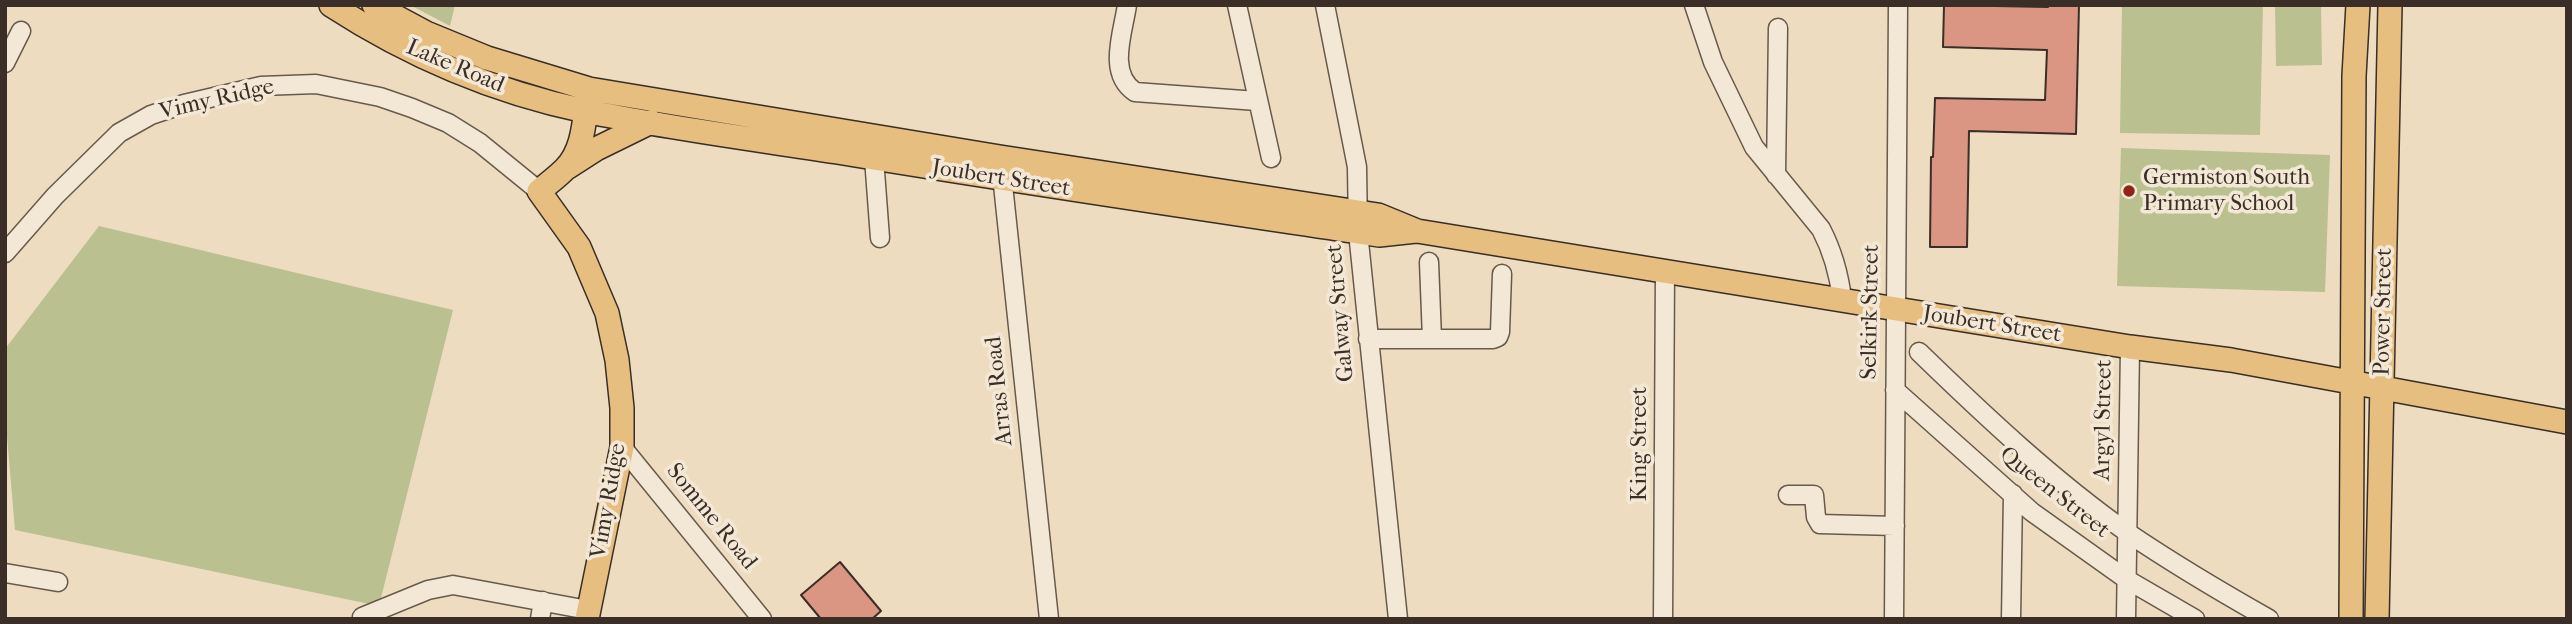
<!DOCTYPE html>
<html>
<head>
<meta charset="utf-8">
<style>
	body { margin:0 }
	#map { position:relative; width:2572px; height:624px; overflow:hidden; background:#eddcbf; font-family:"IM FELL French Canon",serif }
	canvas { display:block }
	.frame { position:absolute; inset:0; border:7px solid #3a2e26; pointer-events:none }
</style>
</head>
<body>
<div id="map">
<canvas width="2572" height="624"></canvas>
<div class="frame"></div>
</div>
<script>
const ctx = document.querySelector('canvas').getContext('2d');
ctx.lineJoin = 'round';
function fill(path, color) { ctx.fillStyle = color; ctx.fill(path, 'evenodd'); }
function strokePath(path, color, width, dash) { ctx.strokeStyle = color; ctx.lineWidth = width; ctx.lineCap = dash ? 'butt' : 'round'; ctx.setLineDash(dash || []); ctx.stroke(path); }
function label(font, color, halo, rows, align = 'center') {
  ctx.font = font + ' "IM FELL French Canon",serif'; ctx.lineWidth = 7; ctx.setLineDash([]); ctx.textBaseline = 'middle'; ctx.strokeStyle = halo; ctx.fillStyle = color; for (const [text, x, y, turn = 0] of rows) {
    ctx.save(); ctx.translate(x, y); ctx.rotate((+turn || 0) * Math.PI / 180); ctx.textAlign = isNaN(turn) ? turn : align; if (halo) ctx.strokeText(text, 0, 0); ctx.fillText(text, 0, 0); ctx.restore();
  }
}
fill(new Path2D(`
	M 410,5 L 455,5 L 450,26 Z
	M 2122,5 L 2263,5 L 2260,135 L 2120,133 Z
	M 2275,5 L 2321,5 L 2322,65 L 2276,66 Z
	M 2121,148 L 2330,155 L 2325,292 L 2117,286 Z
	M 99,226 L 453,310 L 379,606 L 15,530 L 5,413 L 5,349 Z`), '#bac090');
const building = new Path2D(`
	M 1944,5 L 2048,7 L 2048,5 L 2079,5 L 2076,134 L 1969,131 L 1967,247 L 1930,247 L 1931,157 L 1933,157 L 1935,98 L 2045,100 L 2047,50 L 1943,47 Z
	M 840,562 L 881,611 L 872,619 L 821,619 L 801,595 Z`);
fill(building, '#da9683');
strokePath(building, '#3a2e26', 2);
const minor = new Path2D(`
	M 1127,5 C 1123,33 1107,73 1135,92 L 1257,101
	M 1237,5 L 1271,158
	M 1325,5 L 1357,167 L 1358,232 L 1398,619
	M 1694,5 L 1713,62 L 1754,147 L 1821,229 C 1833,252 1839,274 1842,299
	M 5,63 L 21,31
	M 874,158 L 880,238
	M 1001,166 L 1049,619
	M 1776,175 L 1778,28
	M 5,253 L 55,196 L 119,133 L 151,115 L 184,104 L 261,86 L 316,84 L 380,97 L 412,108 L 448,123 L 480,143 L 539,191
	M 1429,262 L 1432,339
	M 1368,339 L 1493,339 L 1498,337 L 1500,332 L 1502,274
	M 1919,352 C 1985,416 2053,480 2128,533 C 2174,564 2221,592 2269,619
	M 1895,390 L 2032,512 L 2126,579 L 2195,619
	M 622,447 L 762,619
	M 1788,495 L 1814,495 L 1816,517 L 1820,524 L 1895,526
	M 5,573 L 58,582
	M 362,617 L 428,590 L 453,585 L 588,610
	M 540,619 L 543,601
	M 1663,619 L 1665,270
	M 1894,619 L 1898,5
	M 2011,619 L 2013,494
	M 2126,619 L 2130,347`);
const major = new Path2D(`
	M 331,5 C 408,55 495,92 585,111 C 668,128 754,139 837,152 C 1011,181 1184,206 1358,232 L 1379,235 L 1416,231
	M 374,5 L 426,33 L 487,58 L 589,89 L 1000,157 L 1378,215 L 1417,231 L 2130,347 L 2231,360 L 2567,422
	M 568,167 L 596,149 L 651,122
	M 587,619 L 622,447 L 622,408 L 617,360 L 607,313 L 579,247 L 539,191 C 548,184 557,177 565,169 C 584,150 584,120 588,95
	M 2351,619 L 2354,76 L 2358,5
	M 2377,619 L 2390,5`);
strokePath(minor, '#675a4c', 21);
strokePath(major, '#3a2e26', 26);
strokePath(minor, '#f3e8d5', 18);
strokePath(major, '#e6be80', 23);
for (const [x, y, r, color] of [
	[2129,191,7,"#8f2418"]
]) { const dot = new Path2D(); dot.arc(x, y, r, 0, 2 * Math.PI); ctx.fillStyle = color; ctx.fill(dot); strokePath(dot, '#f3e8d5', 2.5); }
label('23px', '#3a2e26', '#f3e8d5', [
	["Lake Road",455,67,23],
	["Vimy Ridge",217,100,-13],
	["Joubert Street",1001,179,9],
	["Selkirk Street",1871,312,-89],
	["Power Street",2384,312,-89],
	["Galway Street",1341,313,-95],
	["Joubert Street",1992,325,9],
	["Arras Road",1000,391,-96],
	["Argyl Street",2104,420,-89],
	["King Street",1640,444,-90],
	["Queen Street",2054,493,38],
	["Vimy Ridge",609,501,-80],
	["Somme Road",711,517,51]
]);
label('23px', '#3a2e26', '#f3e8d5', [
	["Germiston South",2143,178],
	["Primary School",2143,204]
], 'left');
</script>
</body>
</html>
